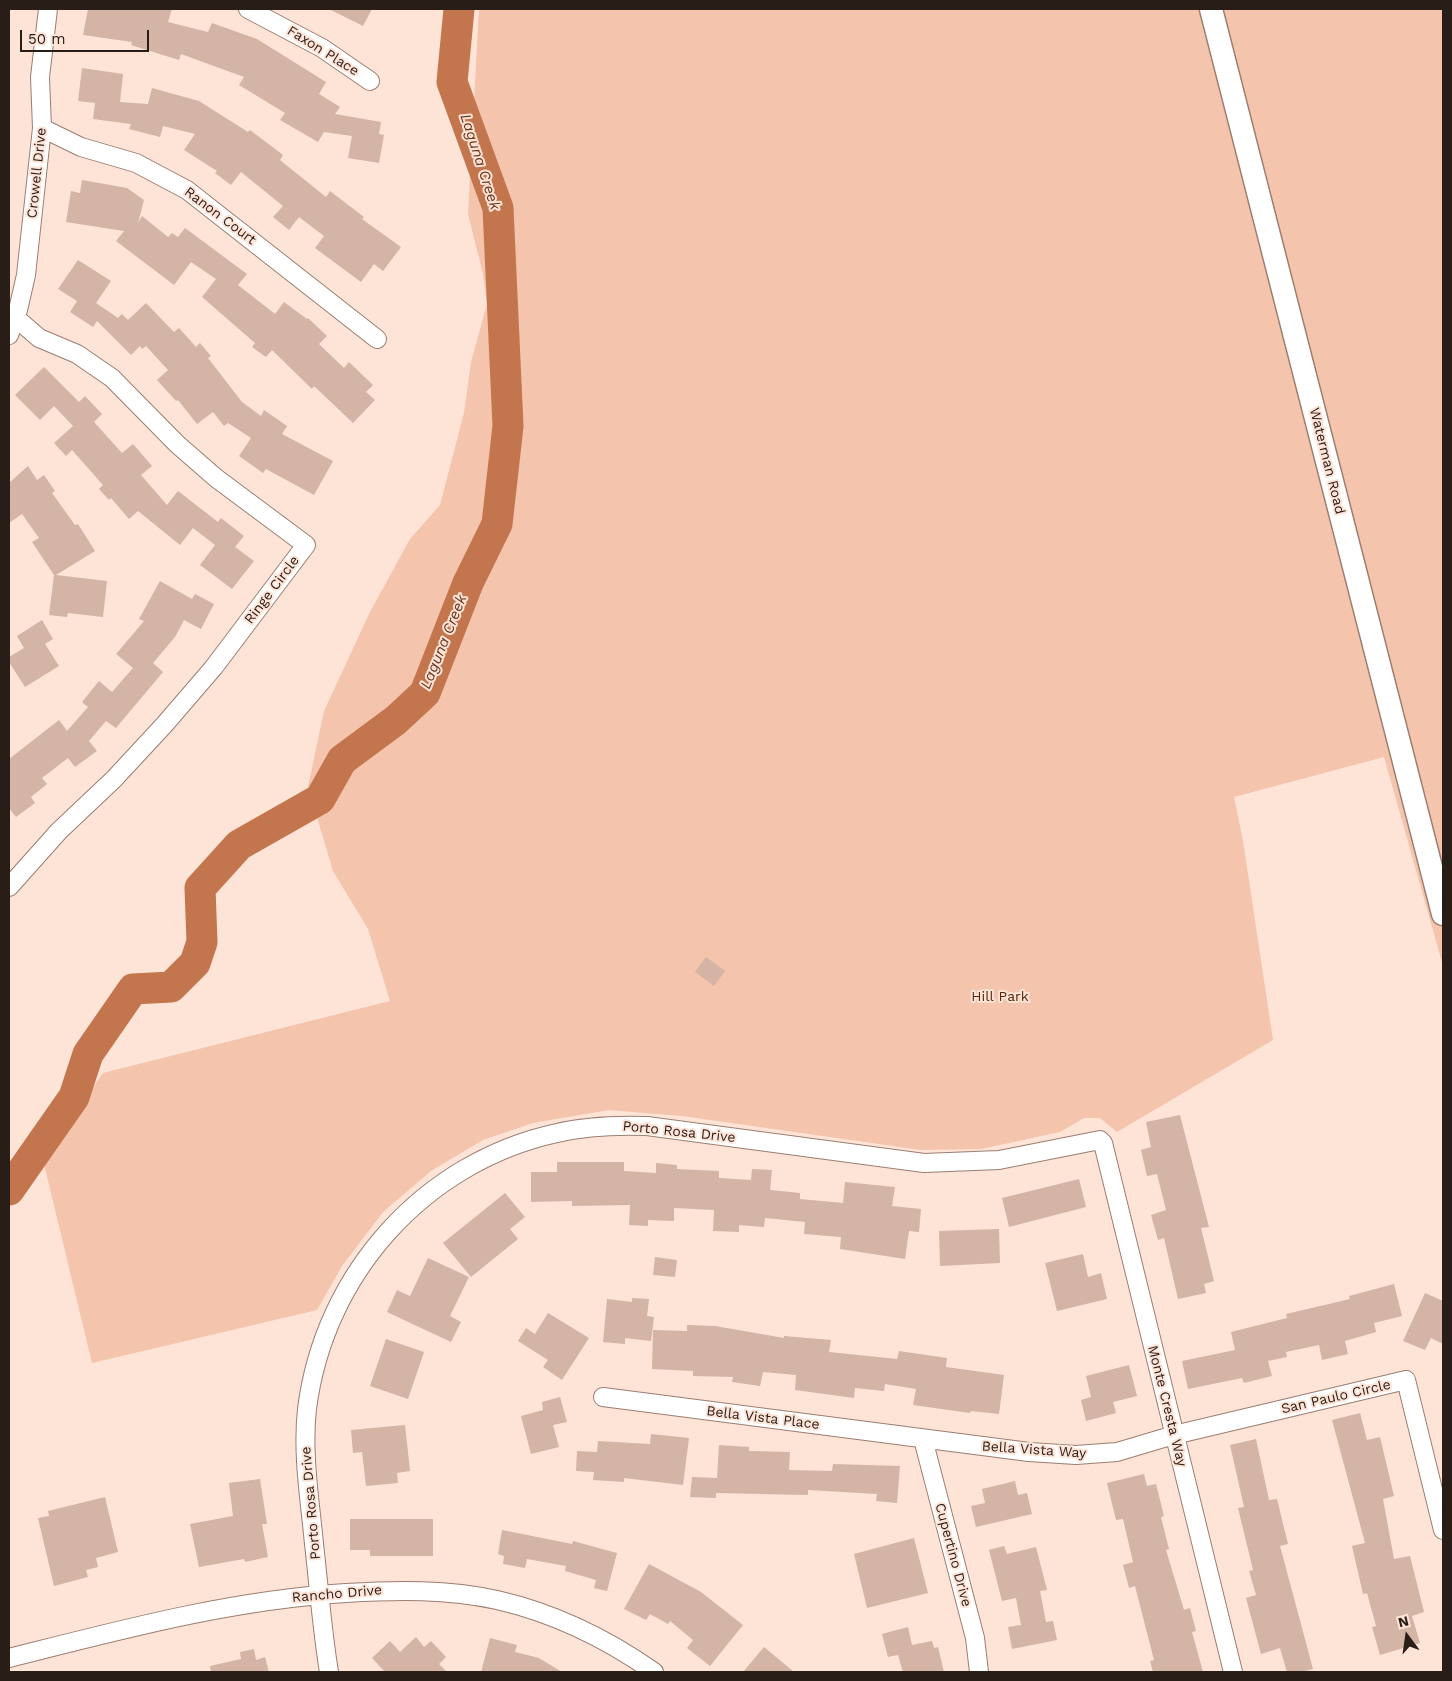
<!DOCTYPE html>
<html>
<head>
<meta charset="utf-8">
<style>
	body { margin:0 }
	#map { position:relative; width:1452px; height:1681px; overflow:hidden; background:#fee3d7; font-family:"Work Sans",sans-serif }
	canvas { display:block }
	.frame { position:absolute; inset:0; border:10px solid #291d17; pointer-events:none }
	.north { position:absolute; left:1382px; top:1611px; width:50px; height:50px; -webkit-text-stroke:4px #fee3d7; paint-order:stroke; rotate:346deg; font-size:14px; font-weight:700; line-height:20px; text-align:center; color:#291d17 }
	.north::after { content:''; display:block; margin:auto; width:18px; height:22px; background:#291d17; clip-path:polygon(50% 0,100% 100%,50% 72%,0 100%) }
	.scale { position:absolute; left:20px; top:30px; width:129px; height:22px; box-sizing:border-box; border:2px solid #291d17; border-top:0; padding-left:6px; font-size:15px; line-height:18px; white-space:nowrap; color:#291d17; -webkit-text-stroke:4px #fee3d7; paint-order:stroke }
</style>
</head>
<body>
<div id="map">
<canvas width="1452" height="1681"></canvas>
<div class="frame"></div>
<div class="north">N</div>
<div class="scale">50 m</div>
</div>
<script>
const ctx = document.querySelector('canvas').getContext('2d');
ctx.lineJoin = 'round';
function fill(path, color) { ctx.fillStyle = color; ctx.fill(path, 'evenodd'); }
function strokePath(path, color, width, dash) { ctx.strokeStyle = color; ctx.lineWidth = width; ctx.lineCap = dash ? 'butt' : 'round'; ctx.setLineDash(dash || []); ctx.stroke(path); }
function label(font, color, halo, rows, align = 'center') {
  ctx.font = font + ' "Work Sans",sans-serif'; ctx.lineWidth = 4; ctx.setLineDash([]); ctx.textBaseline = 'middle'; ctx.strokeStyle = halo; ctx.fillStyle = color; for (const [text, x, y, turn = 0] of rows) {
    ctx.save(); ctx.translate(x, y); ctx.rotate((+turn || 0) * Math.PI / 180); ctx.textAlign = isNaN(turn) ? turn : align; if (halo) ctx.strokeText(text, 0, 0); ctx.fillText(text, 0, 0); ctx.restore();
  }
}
fill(new Path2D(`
	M 479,9 L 1443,9 L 1443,966 L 1384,757 L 1234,797 L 1243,841 L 1273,1040 L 1117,1132 L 1100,1118 L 1084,1118 L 1060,1132 L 981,1149 L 921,1150 L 682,1116 L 609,1110 L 533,1123 L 483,1140 L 431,1171 L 383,1212 L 342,1266 L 317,1310 L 92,1363 L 43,1160 L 103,1073 L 390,1001 L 368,929 L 333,871 L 308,787 L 324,711 L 370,612 L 410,539 L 440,505 L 464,413 L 471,362 L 487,304 L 483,274 L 468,214 Z`), '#f4c4ac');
strokePath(new Path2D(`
	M 9,1190 L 74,1097 L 88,1054 L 133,989 L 171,987 L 195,963 L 202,942 L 200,888 L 239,845 L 320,799 L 342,760 L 396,720 L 425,693 L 468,583 L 497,524 L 508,426 L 498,208 L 452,82 L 459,9`), '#c3754e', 31);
fill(new Path2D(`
	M 88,9 L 172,9 L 168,22 L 208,32 L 212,23 L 257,39 L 326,82 L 319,94 L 340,107 L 335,114 L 381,122 L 379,134 L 384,135 L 379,163 L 348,158 L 352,136 L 324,132 L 318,142 L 280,120 L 285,113 L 239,85 L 244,77 L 181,54 L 179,60 L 131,45 L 132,42 L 83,35 Z
	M 329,9 L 372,9 L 363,26 Z
	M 82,68 L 123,74 L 120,102 L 148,104 L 152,88 L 199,101 L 248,132 L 250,130 L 283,155 L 280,160 L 326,197 L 330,191 L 364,217 L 362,219 L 401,247 L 383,271 L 374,264 L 361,282 L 315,248 L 324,236 L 299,217 L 289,230 L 273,217 L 283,206 L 241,172 L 231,185 L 215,173 L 217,171 L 184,150 L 195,134 L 163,126 L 160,137 L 129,129 L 131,124 L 93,119 L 95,103 L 78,101 Z
	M 82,180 L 127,188 L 144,200 L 138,223 L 142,216 L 168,237 L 172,233 L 178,237 L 185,228 L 247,274 L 238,285 L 275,314 L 284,302 L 307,319 L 308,318 L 327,336 L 319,344 L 344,368 L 349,362 L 373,385 L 366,392 L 375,400 L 353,423 L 314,386 L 312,389 L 272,350 L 266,357 L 252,347 L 255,343 L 202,297 L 216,279 L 191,262 L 174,285 L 116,241 L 124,231 L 66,222 L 71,191 L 80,193 Z
	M 78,260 L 111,281 L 96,303 L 118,318 L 122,314 L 128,320 L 146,303 L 174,332 L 179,328 L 196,347 L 200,343 L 211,356 L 208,358 L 242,402 L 261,416 L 264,410 L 287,426 L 282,434 L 333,461 L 314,495 L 266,469 L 263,473 L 239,456 L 251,438 L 228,423 L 224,426 L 213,412 L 197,424 L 178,400 L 176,401 L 157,380 L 168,370 L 146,346 L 142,349 L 140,346 L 131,355 L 97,321 L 93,327 L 70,312 L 77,301 L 58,289 Z
	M 44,367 L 79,402 L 85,396 L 102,414 L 94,422 L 122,453 L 133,444 L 152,466 L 141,475 L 167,505 L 178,491 L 218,522 L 221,518 L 244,536 L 235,547 L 254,561 L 232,589 L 200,565 L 215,545 L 193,528 L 180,545 L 138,511 L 129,519 L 111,498 L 109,500 L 99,489 L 103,485 L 72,450 L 66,456 L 54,443 L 73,426 L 54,406 L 40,420 L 15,395 Z
	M 28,466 L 37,480 L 44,475 L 55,491 L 52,493 L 75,525 L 78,524 L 95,551 L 56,575 L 107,581 L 103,617 L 68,613 L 67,617 L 49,615 L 54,575 L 32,542 L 39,538 L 22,514 L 9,523 L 9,483 Z
	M 160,581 L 192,599 L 195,594 L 214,604 L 201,629 L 184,620 L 175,637 L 153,663 L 163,672 L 116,728 L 106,721 L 89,741 L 97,751 L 75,767 L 68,758 L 42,778 L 47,784 L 31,797 L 35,803 L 16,817 L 9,808 L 9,759 L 59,720 L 67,731 L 88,707 L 82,702 L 99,681 L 112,692 L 133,668 L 116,654 L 144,621 L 139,619 Z
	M 42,620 L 53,639 L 45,644 L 59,666 L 25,687 L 9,662 L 9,657 L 24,648 L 17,636 Z
	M 706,957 L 725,971 L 714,986 L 695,972 Z
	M 1180,1115 L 1209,1227 L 1201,1228 L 1214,1281 L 1204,1284 L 1206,1293 L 1178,1299 L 1164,1238 L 1158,1240 L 1151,1215 L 1166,1210 L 1157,1174 L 1147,1176 L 1141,1150 L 1151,1147 L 1146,1122 Z
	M 557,1162 L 624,1162 L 624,1171 L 656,1173 L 656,1163 L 677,1165 L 677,1169 L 719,1171 L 719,1178 L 751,1180 L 752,1169 L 772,1170 L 770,1190 L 800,1193 L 800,1199 L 843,1203 L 845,1182 L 895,1187 L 892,1206 L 921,1209 L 919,1232 L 909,1231 L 905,1259 L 840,1249 L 841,1237 L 804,1234 L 805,1222 L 765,1218 L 764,1227 L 739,1225 L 739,1232 L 713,1231 L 714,1210 L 674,1208 L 674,1221 L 648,1220 L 648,1226 L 629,1225 L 630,1205 L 572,1206 L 572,1201 L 531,1202 L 531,1172 L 557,1172 Z
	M 1079,1179 L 1086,1207 L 1009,1227 L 1002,1198 Z
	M 505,1193 L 525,1217 L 510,1229 L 518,1239 L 471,1277 L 443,1243 Z
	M 999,1229 L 1000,1263 L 940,1266 L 939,1231 Z
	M 1083,1254 L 1088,1277 L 1101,1273 L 1107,1299 L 1057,1311 L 1045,1263 Z
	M 655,1257 L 677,1260 L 675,1277 L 653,1275 Z
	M 428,1258 L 469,1277 L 450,1316 L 461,1322 L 451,1342 L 387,1312 L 397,1290 L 410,1296 Z
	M 1394,1284 L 1402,1316 L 1374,1323 L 1376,1332 L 1345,1341 L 1348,1354 L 1322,1360 L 1319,1345 L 1286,1352 L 1287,1357 L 1268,1361 L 1272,1376 L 1244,1383 L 1242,1378 L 1188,1389 L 1182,1361 L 1235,1350 L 1231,1332 L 1287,1318 L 1286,1314 L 1350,1299 L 1349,1296 Z
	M 1425,1293 L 1443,1301 L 1443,1344 L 1431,1338 L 1425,1350 L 1403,1341 Z
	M 632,1298 L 649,1299 L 647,1316 L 654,1317 L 651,1341 L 625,1338 L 625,1344 L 603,1342 L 607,1299 L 632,1302 Z
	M 548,1313 L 589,1338 L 562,1380 L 543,1367 L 548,1360 L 518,1341 L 526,1328 L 535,1334 Z
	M 687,1325 L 715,1326 L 784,1338 L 784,1336 L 831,1340 L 829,1352 L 897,1359 L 899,1351 L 947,1358 L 946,1367 L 1004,1375 L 999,1414 L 971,1411 L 970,1413 L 913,1405 L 916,1389 L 885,1384 L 884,1391 L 855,1388 L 854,1398 L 795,1390 L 796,1375 L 763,1372 L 760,1386 L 732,1382 L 733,1377 L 693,1376 L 693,1371 L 652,1369 L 653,1330 L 687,1331 Z
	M 386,1339 L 424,1352 L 408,1399 L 370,1386 Z
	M 1129,1365 L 1137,1396 L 1113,1402 L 1116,1413 L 1086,1421 L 1081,1400 L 1091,1397 L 1086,1376 Z
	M 560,1397 L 567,1422 L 553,1425 L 559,1447 L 531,1454 L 521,1416 L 543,1410 L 542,1402 Z
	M 1360,1413 L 1367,1440 L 1380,1437 L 1394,1496 L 1383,1499 L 1394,1559 L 1410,1556 L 1424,1612 L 1412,1616 L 1420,1643 L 1380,1655 L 1372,1627 L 1376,1626 L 1367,1593 L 1363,1594 L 1352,1546 L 1365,1543 L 1332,1420 Z
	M 405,1425 L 410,1471 L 397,1473 L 398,1483 L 366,1486 L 362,1452 L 353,1453 L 351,1430 Z
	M 651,1434 L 689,1438 L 683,1485 L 624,1478 L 624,1482 L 593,1480 L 594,1472 L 576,1471 L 577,1451 L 597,1452 L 598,1441 L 650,1444 Z
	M 1256,1439 L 1269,1500 L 1277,1499 L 1288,1544 L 1280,1546 L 1313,1669 L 1301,1672 L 1287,1672 L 1280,1648 L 1261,1654 L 1246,1598 L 1256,1595 L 1249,1571 L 1253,1570 L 1238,1508 L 1244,1507 L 1230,1445 Z
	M 719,1445 L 749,1447 L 749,1451 L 790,1452 L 789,1470 L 832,1471 L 833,1464 L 900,1466 L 897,1503 L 876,1501 L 877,1494 L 808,1490 L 808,1495 L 716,1493 L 716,1498 L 690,1497 L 692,1477 L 717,1478 Z
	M 1144,1474 L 1147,1486 L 1156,1484 L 1164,1516 L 1161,1517 L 1169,1549 L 1166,1550 L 1184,1610 L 1190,1608 L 1196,1631 L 1192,1632 L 1203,1672 L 1153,1672 L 1150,1661 L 1154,1660 L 1135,1586 L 1129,1588 L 1123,1565 L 1133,1562 L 1123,1519 L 1116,1520 L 1107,1483 Z
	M 260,1479 L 267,1524 L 262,1524 L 268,1557 L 245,1562 L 244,1559 L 199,1567 L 190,1524 L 233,1516 L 229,1483 Z
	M 1015,1481 L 1018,1495 L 1027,1493 L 1032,1514 L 976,1527 L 971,1506 L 985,1503 L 982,1489 Z
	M 105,1497 L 118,1552 L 96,1558 L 98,1567 L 86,1570 L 88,1577 L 54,1586 L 38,1518 L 49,1516 L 48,1511 Z
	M 350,1519 L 433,1519 L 433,1556 L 370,1556 L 370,1550 L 350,1550 Z
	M 502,1530 L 572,1544 L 573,1541 L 617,1553 L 607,1591 L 594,1588 L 596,1580 L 565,1571 L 566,1566 L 527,1559 L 525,1568 L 503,1564 L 504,1556 L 498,1554 Z
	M 914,1538 L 928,1593 L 867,1608 L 854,1554 Z
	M 1004,1546 L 1007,1554 L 1036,1547 L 1047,1590 L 1040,1591 L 1046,1622 L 1053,1621 L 1057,1640 L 1012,1649 L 1008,1627 L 1021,1625 L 1016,1598 L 1002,1601 L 989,1550 Z
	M 649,1564 L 701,1592 L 743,1625 L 710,1666 L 687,1648 L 693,1640 L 670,1621 L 668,1624 L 650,1614 L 646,1620 L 624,1609 Z
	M 908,1627 L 912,1645 L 932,1641 L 934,1648 L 938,1647 L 944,1672 L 903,1672 L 898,1655 L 888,1657 L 882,1634 Z
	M 416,1637 L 424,1647 L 431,1641 L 446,1657 L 439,1664 L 447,1672 L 385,1672 L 372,1658 L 390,1641 L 400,1652 Z
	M 490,1638 L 517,1645 L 515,1652 L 539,1658 L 562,1672 L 481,1672 Z
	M 764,1647 L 794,1672 L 743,1672 Z
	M 254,1649 L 256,1660 L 265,1657 L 269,1672 L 211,1672 L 210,1666 L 241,1659 L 240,1652 Z`), '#d3b4a5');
const minor = new Path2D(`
	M 248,9 L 322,48 L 370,81
	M 42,128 L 81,147 L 136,163 L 187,190 L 377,339
	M 9,335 L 18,310 L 26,275 L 42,128 L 40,77 L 48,9
	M 9,887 L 59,831 L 114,779 L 165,724 L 214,667 L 306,545 L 216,478 L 177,444 L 112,378 L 77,354 L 39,338 L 16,318
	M 603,1397 L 1029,1452 L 1076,1455 L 1117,1452 L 1174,1435 L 1406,1380 L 1443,1530
	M 923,1439 L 975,1638 L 979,1672
	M 9,1658 C 120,1630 231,1600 346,1593 C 397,1590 447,1589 497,1600 C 554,1613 607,1639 654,1672
	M 329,1672 C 322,1630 319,1587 314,1544 C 310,1500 302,1454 307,1409 C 324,1274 424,1162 557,1133 C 586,1126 617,1125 647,1126 L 924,1163 L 999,1160 L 1100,1140 L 1103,1143 L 1233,1672`);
const major = new Path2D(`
	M 1211,9 L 1443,914`);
strokePath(minor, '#9b7e70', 20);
strokePath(major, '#9b7e70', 25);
strokePath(minor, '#fff', 18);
strokePath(major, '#fff', 22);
label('14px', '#291d17', '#fee3d7', [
	["Faxon Place",323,51,32],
	["Crowell Drive",37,173,-84],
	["Ranon Court",220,216,37],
	["Waterman Road",1327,461,76],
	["Ringe Circle",272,590,-53],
	["Porto Rosa Drive",679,1132,6],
	["San Paulo Circle",1336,1397,-13],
	["Monte Cresta Way",1167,1406,76],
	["Bella Vista Place",763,1418,7],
	["Bella Vista Way",1034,1450,4],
	["Porto Rosa Drive",311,1503,-95],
	["Cupertino Drive",953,1555,75],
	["Rancho Drive",337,1594,-5]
]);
label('14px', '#582607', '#fee3d7', [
	["Hill Park",1000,997]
]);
label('italic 15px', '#683418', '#fee3d7', [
	["Laguna Creek",480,162,72],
	["Laguna Creek",444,642,-68]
]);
</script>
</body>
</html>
